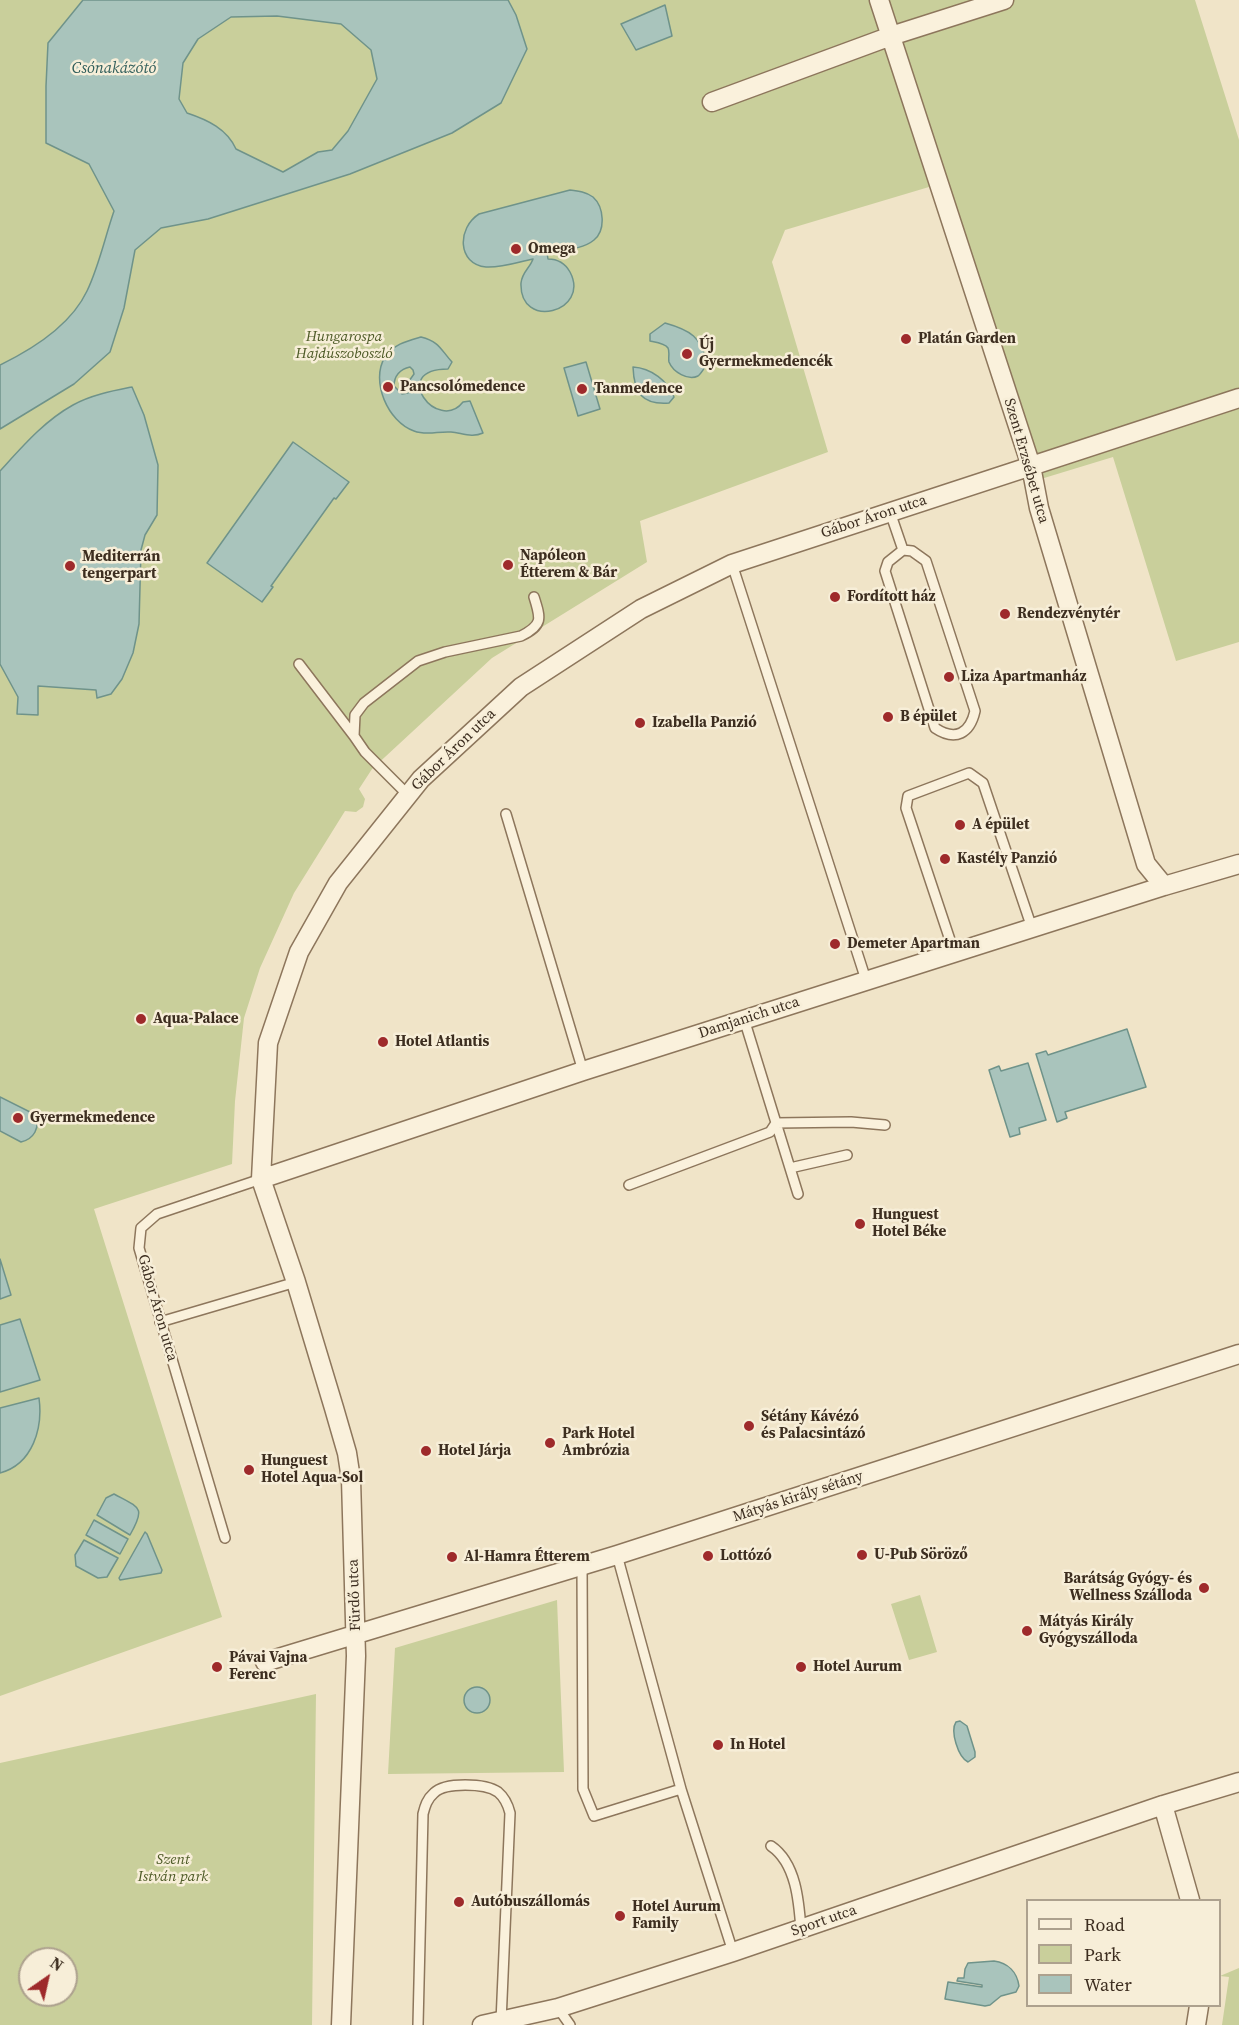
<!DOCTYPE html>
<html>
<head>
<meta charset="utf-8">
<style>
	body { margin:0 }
	#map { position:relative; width:1239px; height:2025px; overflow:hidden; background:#f0e4c8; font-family:"Source Serif 4",serif }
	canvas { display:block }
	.legend { position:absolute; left:1026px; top:1899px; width:195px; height:108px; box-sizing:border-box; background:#f7eed8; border:2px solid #ada18e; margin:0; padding:8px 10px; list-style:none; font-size:18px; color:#3d2e20 }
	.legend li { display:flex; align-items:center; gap:12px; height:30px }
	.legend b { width:30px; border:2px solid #ada18e }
	.north { position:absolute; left:18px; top:1947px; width:60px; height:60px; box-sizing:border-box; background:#f7eed8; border:2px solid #ada18e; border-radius:50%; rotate:34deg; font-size:16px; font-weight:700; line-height:24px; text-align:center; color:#3d2e20 }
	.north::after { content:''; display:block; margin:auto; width:21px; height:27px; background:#9e2a2b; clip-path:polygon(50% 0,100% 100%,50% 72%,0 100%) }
</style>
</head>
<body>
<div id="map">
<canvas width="1239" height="2025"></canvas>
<ul class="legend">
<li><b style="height:8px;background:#faf1dc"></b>Road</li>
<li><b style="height:16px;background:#c9cf9b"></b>Park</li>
<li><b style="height:16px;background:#a9c4bc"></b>Water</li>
</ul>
<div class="north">N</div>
</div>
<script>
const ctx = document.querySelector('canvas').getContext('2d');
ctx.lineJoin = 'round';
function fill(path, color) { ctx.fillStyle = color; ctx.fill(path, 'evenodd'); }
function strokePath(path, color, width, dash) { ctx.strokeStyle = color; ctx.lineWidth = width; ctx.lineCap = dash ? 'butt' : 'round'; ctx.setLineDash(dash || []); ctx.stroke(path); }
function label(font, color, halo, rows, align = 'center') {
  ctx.font = font + ' "Source Serif 4",serif'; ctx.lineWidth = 5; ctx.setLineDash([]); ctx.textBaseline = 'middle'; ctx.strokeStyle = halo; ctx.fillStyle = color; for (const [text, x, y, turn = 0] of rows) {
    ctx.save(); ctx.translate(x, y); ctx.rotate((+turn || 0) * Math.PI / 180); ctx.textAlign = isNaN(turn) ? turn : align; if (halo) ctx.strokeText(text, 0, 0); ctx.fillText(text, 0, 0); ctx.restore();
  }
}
fill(new Path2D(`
	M 0,0 L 970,0 L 975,12 L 1013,0 L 1195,0 L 1239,140 L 1239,642 L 1176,661 L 1113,457 L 1031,482 L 939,184 L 785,230 L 772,262 L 828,452 L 640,521 L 647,562 L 492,658 L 372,769 L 359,789 L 365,799 L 363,807 L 356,812 L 345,811 L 294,893 L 260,968 L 244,1018 L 235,1101 L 232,1164 L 94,1209 L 222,1617 L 0,1696 Z
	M 920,1595 L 937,1652 L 909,1660 L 891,1604 Z
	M 557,1600 L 564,1772 L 388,1774 L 395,1648 Z
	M 316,1694 L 312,2025 L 0,2025 L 0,1763 ZM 30,1959 L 66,1959 L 66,1995 L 30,1995 Z
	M 1239,1968 L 1239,2025 L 1222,2025 L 1229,1977 L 1220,1976 Z`), '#c9cf9b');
const water = new Path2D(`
	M 83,0 L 508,0 L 516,15 L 527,49 L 501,103 L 452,133 L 350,174 L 208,219 L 161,228 L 135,250 L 124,308 L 110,352 L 74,384 L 0,429 L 0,365 C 33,349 71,325 87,291 C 99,266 105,237 114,211 L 89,164 L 46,143 L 46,86 L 48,43 ZM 277,16 L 341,24 L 371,50 L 377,79 L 348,131 L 332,150 L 318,152 L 283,172 L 236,149 C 227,129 208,120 187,113 L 179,99 L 183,63 L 198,39 L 231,17 Z
	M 665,5 L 672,36 L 636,50 L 621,24 Z
	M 570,190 C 579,191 586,192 593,197 C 604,207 606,230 594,240 C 582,250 561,250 547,253 L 548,259 C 558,259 565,263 570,272 C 591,312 519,331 521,283 C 522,272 530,268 533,259 C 518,262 502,268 486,267 C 457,264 457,228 479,214 Z
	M 665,323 C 690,330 702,337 707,364 C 704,368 702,373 698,376 C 688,381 673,372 669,362 C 668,358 670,352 668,348 C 665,343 655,342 650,341 L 650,334 Z
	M 421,337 C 440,342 440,349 452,362 L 448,369 C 388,369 438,434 463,402 L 470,401 L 483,433 C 472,438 462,433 451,432 C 438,431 427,436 414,431 C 388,422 370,381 385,357 C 394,344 407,341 421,337 ZM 410,367 L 413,370 L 414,374 L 409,381 L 408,393 L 402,394 L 394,386 C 394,376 400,369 410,367 Z
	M 586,362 L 600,409 L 578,416 L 564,368 Z
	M 633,367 C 651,368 668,381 674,397 L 669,403 C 642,405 634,393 633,367 Z
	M 132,387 L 144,415 L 158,465 L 157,515 L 145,535 L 141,550 L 139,624 L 133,653 L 122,679 L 111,694 L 97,698 L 96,690 L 38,686 L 38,715 L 17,714 L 18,697 L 0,664 L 0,471 C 22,447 44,421 73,405 C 91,395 112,391 132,387 Z
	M 293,442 L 349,482 L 336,499 L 334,498 L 271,586 L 273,587 L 262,602 L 207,563 Z
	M 1127,1029 L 1146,1087 L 1065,1112 L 1067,1118 L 1057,1122 L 1036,1054 L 1046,1051 L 1048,1055 Z
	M 1028,1063 L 1046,1120 L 1019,1128 L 1020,1134 L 1010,1137 L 989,1070 L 999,1066 L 1001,1071 Z
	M 0,1097 L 36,1115 C 40,1128 34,1139 21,1142 L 0,1131 Z
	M 0,1259 L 11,1295 L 0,1299 Z
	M 20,1319 L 40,1380 L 0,1392 L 0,1325 Z
	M 39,1398 C 43,1428 33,1464 0,1473 L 0,1408 Z
	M 114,1494 C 140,1508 146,1507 130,1535 L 97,1515 L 106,1498 Z
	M 94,1520 L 128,1539 L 120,1554 L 86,1535 Z
	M 145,1532 L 147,1534 L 162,1570 L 161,1573 L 120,1580 L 119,1578 Z
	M 84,1540 L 118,1558 L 107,1577 L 98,1578 L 76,1566 L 75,1555 Z
	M464 1700a13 13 0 1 1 26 0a13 13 0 1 1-26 0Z
	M 960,1721 L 967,1726 L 975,1752 L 975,1757 L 968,1762 C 958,1757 950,1731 956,1722 Z
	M 994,1961 C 1008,1963 1017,1972 1019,1986 L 1016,1992 L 1001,1996 L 990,2005 L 985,2006 L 945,1999 L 948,1982 L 982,1987 L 982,1985 L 957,1981 L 958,1978 L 964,1978 L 965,1969 L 968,1963 Z`);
fill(water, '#a9c4bc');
strokePath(water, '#6f938a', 1.5);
const lane = new Path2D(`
	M 890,512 L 903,550
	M 903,550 L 912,551 L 926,561 L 975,711 C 970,733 956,742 935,728 L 885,571 L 888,562 Z
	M 732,564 L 866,980
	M 299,664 L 354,736
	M 408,795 L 365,752 L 354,736 L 355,715 L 364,703 L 418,661 L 445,652 L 521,636 C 543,625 541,619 534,597
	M 506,814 L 583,1071
	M 954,952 L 906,808 L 908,796 L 969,773 L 983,783 L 1032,928
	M 744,1019 L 798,1194
	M 790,1168 L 847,1155
	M 629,1185 L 770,1132 L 776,1123 L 851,1122 L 885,1125
	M 160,1322 L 296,1282
	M 225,1538 L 139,1248 L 141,1228 L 157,1214 L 261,1179
	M 617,1555 L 681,1789
	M 582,1565 L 583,1789 L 594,1816 L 681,1789 L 733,1952
	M 771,1846 C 796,1863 799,1901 801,1930
	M 558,2008 L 570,2025
	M 418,2025 L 423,1814 C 425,1806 427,1799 434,1793 C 445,1782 485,1783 498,1792 C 504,1797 508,1805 510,1813 L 501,2022`);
const street = new Path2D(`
	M 879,0 L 1031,466 L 1039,508 L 1146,864 L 1164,886
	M 712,102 L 891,36 L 1004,0
	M 261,1179 L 583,1071 L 1164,886 L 1239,864
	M 265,1662 L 617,1555 L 1239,1354
	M 1163,1805 L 1190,1900
	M 341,2025 L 356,1656 L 351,1479 L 347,1453 L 334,1408 L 296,1282 L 261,1179 L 268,1043 L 299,952 L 338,883 L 421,779 L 521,687 L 641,609 L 732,564 L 1239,398
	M 482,2025 L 558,2008 L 733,1952 L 1163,1805 L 1239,1782
	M 1196,2025 L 1199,2006`);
strokePath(lane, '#8d765c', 12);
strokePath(street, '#8d765c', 21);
strokePath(lane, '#faf1dc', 9);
strokePath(street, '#faf1dc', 18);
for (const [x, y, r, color] of [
	[516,249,6,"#9e2a2b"],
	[906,339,6,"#9e2a2b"],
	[687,354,6,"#9e2a2b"],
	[388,387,6,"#9e2a2b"],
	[582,389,6,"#9e2a2b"],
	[508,565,6,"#9e2a2b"],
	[70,566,6,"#9e2a2b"],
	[835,597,6,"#9e2a2b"],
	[1005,614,6,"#9e2a2b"],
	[949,677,6,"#9e2a2b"],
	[888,717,6,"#9e2a2b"],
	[640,723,6,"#9e2a2b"],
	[960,825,6,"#9e2a2b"],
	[945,859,6,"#9e2a2b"],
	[835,944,6,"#9e2a2b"],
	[141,1019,6,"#9e2a2b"],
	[383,1042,6,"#9e2a2b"],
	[18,1118,6,"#9e2a2b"],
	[860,1224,6,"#9e2a2b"],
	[749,1426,6,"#9e2a2b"],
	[550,1443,6,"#9e2a2b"],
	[426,1451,6,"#9e2a2b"],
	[249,1470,6,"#9e2a2b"],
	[862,1555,6,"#9e2a2b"],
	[708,1556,6,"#9e2a2b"],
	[452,1557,6,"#9e2a2b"],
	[1204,1588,6,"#9e2a2b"],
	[1027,1631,6,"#9e2a2b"],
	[217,1667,6,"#9e2a2b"],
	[801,1667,6,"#9e2a2b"],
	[718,1745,6,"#9e2a2b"],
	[459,1902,6,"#9e2a2b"],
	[620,1916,6,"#9e2a2b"]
]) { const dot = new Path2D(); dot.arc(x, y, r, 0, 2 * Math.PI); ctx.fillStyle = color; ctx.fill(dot); strokePath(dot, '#f7eed8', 2); }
label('bold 15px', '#3d2e20', '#f7eed8', [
	["Omega",528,249],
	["Platán Garden",918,339],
	["Új",699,345],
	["Gyermekmedencék",699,362],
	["Pancsolómedence",400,387],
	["Tanmedence",594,389],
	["Napóleon",520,556],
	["Étterem & Bár",520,573],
	["Mediterrán",82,557],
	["tengerpart",82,574],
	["Fordított ház",847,597],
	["Rendezvénytér",1017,614],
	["Liza Apartmanház",961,677],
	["B épület",900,717],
	["Izabella Panzió",652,723],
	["A épület",972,825],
	["Kastély Panzió",957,859],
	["Demeter Apartman",847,944],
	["Aqua-Palace",153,1019],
	["Hotel Atlantis",395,1042],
	["Gyermekmedence",30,1118],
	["Hunguest",872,1215],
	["Hotel Béke",872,1232],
	["Sétány Kávézó",761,1417],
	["és Palacsintázó",761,1434],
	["Park Hotel",562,1434],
	["Ambrózia",562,1451],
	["Hotel Járja",438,1451],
	["Hunguest",261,1461],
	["Hotel Aqua-Sol",261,1478],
	["U-Pub Söröző",874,1555],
	["Lottózó",720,1556],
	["Al-Hamra Étterem",464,1557],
	["Barátság Gyógy- és",1192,1579,"right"],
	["Wellness Szálloda",1192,1596,"right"],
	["Mátyás Király",1039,1622],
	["Gyógyszálloda",1039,1639],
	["Pávai Vajna",229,1658],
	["Ferenc",229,1675],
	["Hotel Aurum",813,1667],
	["In Hotel",730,1745],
	["Autóbuszállomás",471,1902],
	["Hotel Aurum",632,1907],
	["Family",632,1924]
], 'left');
label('italic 15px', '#4d5a26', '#f7eed8', [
	["Hungarospa",344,337],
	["Hajdúszoboszló",344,354],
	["Szent",173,1860],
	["István park",173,1877]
]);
label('15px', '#3d2e20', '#f7eed8', [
	["Szent Erzsébet utca",1026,461,74],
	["Gábor Áron utca",874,517,-18],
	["Gábor Áron utca",454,750,-44],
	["Damjanich utca",749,1018,-18],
	["Gábor Áron utca",157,1308,74],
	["Mátyás király sétány",798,1497,-18],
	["Fürdő utca",355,1595,-92],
	["Sport utca",824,1921,-19]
]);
label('italic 16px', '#2f5d5a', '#f7eed8', [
	["Csónakázótó",114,69]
]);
</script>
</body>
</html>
